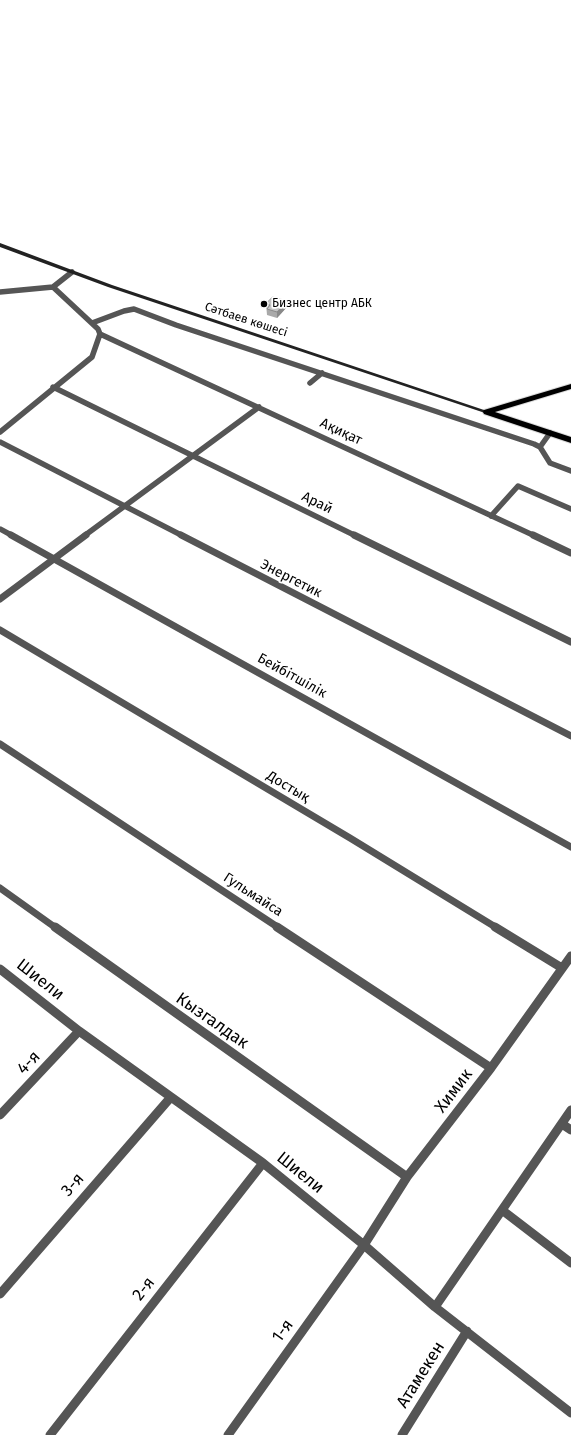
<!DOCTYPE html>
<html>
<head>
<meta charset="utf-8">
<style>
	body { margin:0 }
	canvas { display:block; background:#fff }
</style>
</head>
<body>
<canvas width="571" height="1435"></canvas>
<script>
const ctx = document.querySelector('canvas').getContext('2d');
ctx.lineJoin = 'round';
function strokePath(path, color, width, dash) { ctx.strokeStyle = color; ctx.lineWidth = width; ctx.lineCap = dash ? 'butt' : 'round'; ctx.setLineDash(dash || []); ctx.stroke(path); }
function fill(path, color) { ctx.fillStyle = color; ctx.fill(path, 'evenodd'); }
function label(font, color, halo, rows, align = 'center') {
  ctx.font = font + ' "Fira Sans",sans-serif'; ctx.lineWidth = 3.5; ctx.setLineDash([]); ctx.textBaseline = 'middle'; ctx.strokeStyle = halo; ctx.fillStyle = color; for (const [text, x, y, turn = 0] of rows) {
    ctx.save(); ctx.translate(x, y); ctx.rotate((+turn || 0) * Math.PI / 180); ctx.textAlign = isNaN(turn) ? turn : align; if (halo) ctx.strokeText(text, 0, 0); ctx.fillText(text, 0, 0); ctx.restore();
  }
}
const primary = new Path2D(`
	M 571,384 L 571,389 L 495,412 L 571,437 L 571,443 L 484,414 L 483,412 L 484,410 Z`);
strokePath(primary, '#dbdbdb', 2);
strokePath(new Path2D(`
	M 0,292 L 53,287 L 72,272
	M 92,323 L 124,311 L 134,309 L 176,325 L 534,444 L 540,447 L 550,463 L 571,471
	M 100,334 L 535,536
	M 310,383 L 322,373
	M 53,387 L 356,536
	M 0,432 L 92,357 L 100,334 L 98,329 L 53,287
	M 0,442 L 183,536
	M 540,447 L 550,433
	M 491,516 L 518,486 L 571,509
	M 0,529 L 13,536
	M 84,536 L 259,407`), '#555', 5.5);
strokePath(new Path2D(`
	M 11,535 L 571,847
	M 181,535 L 571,736
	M 354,535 L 571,642
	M 533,535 L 571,553
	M 0,599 L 86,535
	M 0,630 L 350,838 L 497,928
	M 0,744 L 279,928
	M 0,888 L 56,928`), '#555', 7);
strokePath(new Path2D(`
	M 55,927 L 407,1177
	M 277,927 L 491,1068
	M 495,927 L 562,968
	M 0,969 L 79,1031 L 263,1163 L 364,1245 L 435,1307 L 571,1413
	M 0,1115 L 79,1031
	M 562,1124 L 571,1130
	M 502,1210 L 571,1263
	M 0,1294 L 171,1097
	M 435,1307 L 571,1110
	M 50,1435 L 263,1163
	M 228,1435 L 364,1245 L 407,1177 L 491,1068 L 571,956
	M 402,1435 L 467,1331`), '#555', 9);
fill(new Path2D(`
	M 0,243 L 112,285 L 490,412 L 487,414 L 485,413 L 108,287 L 0,247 Z`), '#222');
fill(primary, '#000');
fill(new Path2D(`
	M 266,304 L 287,307 L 277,318 L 267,315 Z`), '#a9a9a9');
fill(new Path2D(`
	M 287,301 L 287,307 L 277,318 L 277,312 Z`), '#898989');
const building = new Path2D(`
	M 273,297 L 287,301 L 277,312 L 267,309 L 270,305 L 266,304 Z`);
fill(building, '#c4c4c4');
strokePath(building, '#898989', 1);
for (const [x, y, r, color] of [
	[264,304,4,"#000"]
]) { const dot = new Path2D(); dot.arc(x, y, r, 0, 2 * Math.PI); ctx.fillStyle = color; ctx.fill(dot); strokePath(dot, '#fff', 1.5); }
label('12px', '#000', '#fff', [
	["Бизнес центр АБК",272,304]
], 'left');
label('12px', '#000', '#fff', [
	["Сәтбаев көшесі",246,320,18]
]);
label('14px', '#000', '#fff', [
	["Ақиқат",341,432,25],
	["Арай",317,503,26],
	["Энергетик",291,579,27],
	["Бейбітшілік",292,676,29],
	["Достық",288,787,31],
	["Гульмайса",253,895,33]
]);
label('17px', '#000', '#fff', [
	["Шиели",40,980,38],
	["Кызгалдак",212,1021,35],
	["4-я",29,1063,-46],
	["Химик",454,1091,-53],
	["Шиели",300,1173,39],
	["3-я",73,1185,-49],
	["2-я",144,1289,-52],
	["1-я",283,1331,-54],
	["Атамекен",421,1375,-58]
]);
</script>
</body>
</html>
